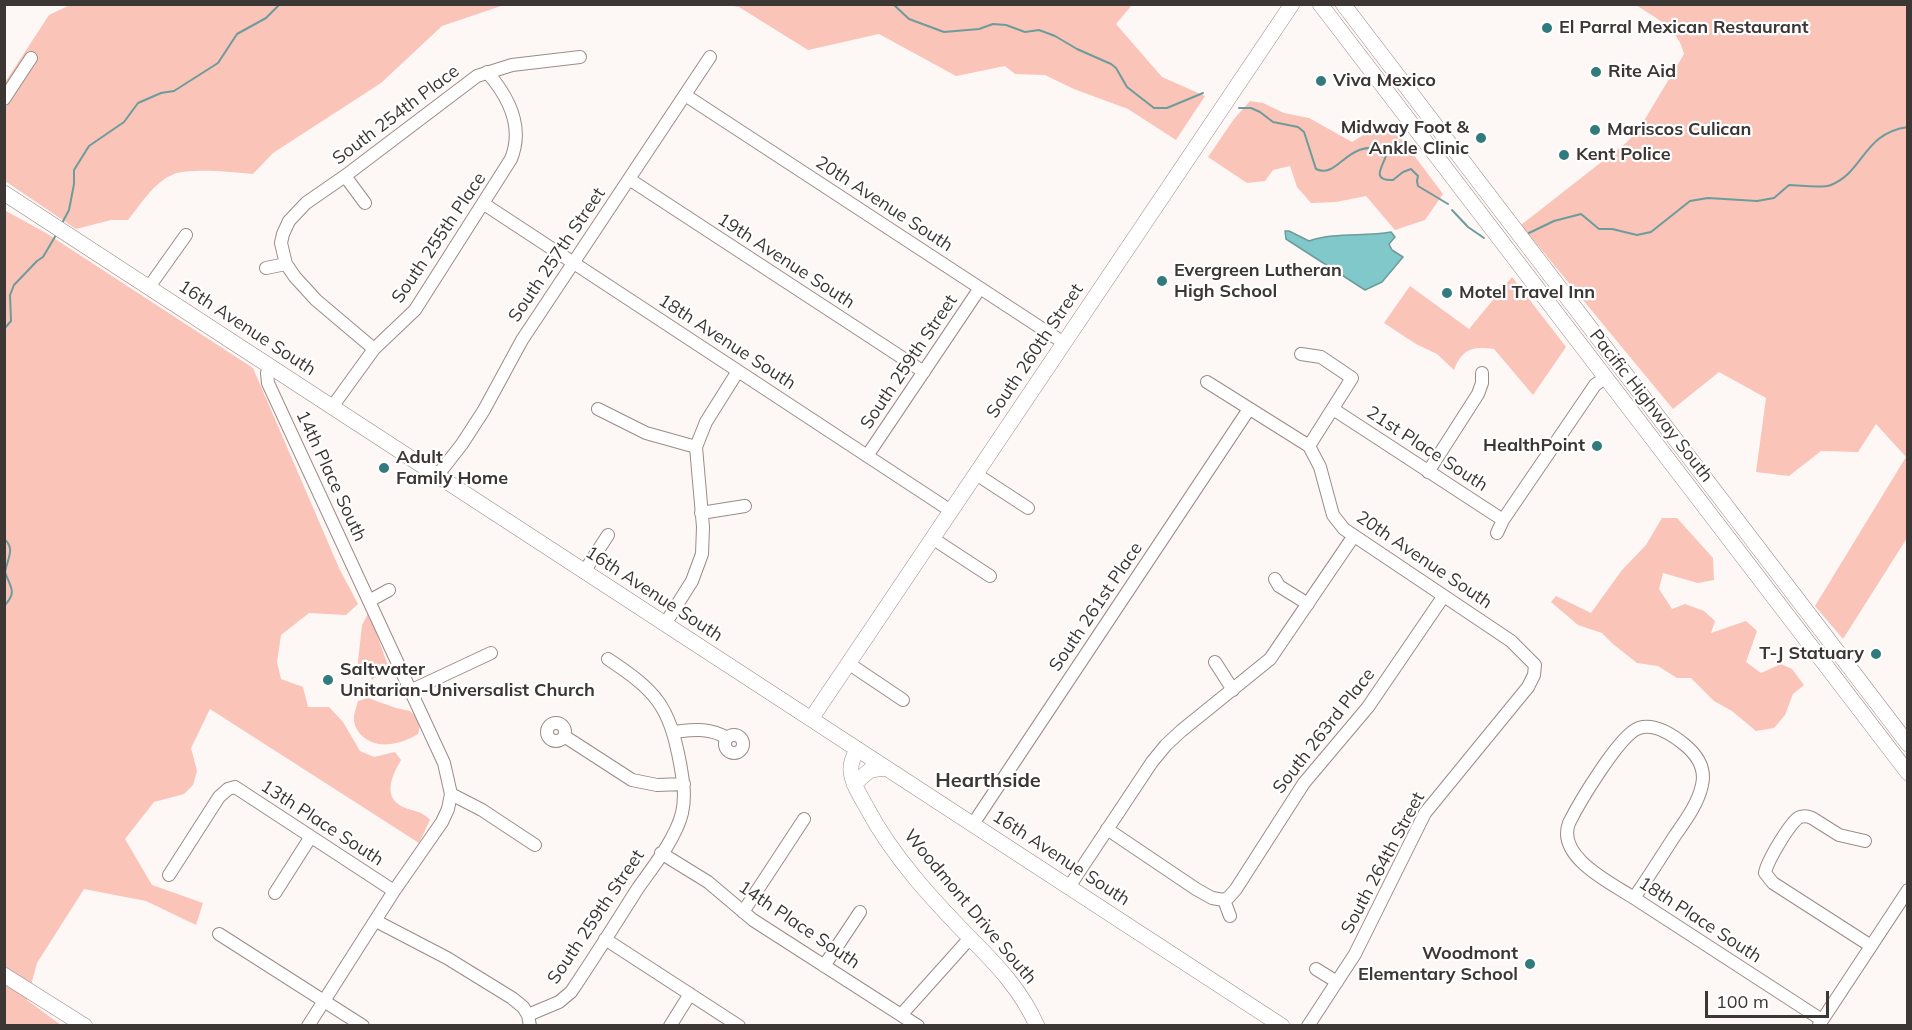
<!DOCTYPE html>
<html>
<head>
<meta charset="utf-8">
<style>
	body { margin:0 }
	#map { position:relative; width:1912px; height:1030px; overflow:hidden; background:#fdf7f6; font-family:Mulish,sans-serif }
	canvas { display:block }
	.frame { position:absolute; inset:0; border:6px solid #3c3634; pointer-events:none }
	.scale { position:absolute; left:1705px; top:991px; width:124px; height:27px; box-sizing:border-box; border:3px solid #3c3634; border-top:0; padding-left:8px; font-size:18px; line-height:21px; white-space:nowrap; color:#3c3634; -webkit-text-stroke:4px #fff; paint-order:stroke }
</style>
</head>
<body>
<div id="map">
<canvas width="1912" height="1030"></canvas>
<div class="frame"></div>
<div class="scale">100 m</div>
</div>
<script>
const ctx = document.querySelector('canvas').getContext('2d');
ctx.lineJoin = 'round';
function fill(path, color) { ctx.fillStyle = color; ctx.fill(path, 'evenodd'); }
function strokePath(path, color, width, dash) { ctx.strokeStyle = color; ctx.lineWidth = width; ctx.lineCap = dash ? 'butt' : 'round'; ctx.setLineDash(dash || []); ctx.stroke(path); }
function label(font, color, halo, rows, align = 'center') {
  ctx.font = font + ' Mulish,sans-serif'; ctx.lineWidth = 4.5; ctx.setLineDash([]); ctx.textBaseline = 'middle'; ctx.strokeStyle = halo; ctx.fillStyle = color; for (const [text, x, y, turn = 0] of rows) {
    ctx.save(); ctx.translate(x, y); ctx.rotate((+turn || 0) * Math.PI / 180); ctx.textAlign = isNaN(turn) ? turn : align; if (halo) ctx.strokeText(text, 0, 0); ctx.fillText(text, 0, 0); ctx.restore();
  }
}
fill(new Path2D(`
	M 70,5 L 504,5 L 442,26 L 381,83 L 273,153 L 253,174 C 235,172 189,168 174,174 C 154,182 141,204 128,220 L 111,220 L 76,229 L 5,181 L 4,84 L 49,15 Z
	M 728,5 L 1132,5 L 1116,24 L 1162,77 L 1205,96 L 1176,140 L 1128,109 L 1074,89 L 1045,75 L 1015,74 L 1005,66 L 956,76 L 879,34 L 808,50 L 739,7 Z
	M 1636,5 L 1907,5 L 1907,538 L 1843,639 L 1815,606 L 1906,457 L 1876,424 L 1858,452 L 1821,451 L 1789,476 L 1756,472 L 1766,398 L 1719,372 L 1673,409 L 1521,225 L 1627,142 L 1639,129 L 1684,54 C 1678,28 1657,19 1636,5 Z
	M 1250,101 L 1263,103 L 1284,113 L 1309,118 L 1352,142 L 1384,122 L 1395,130 L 1443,194 L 1425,220 L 1395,230 L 1366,196 L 1336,202 L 1311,203 L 1297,187 L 1290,166 L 1273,170 L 1265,181 L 1247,183 L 1208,157 L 1234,119 Z
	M 4,210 L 46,233 L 253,368 L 339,568 L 358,604 L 346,615 L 309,613 L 281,635 L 277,662 L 281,679 L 303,687 L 308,707 L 329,707 L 343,722 L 360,751 L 374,757 L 395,752 L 401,760 C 393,774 382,795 401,806 C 412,812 420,809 430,820 L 419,843 L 210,709 L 191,748 L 197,771 L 193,785 L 184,794 L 154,802 L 125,839 L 152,885 L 203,903 L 196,925 L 146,901 L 84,889 L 37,963 L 27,1000 L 61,1025 L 5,1025 Z
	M 1512,277 L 1566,347 L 1533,395 L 1494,349 C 1472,346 1462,349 1454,370 L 1437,354 L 1416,344 L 1384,323 L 1410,286 L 1469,329 Z
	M 1662,518 L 1677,518 L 1713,558 L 1714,580 L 1698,583 L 1663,573 L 1659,589 L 1672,609 L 1685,604 L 1704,611 L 1715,621 L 1711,633 L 1746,621 L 1757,631 L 1746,662 L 1761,673 L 1781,664 L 1792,669 L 1804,685 L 1793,694 L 1785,715 L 1774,728 L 1756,731 L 1732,711 L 1714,701 L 1691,678 L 1677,678 L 1658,666 L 1637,663 L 1613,644 L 1602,633 L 1578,625 L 1551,602 L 1556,596 L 1591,613 L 1622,570 L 1646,545 Z
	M 369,612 L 388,666 L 372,680 L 370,672 L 357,670 L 362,625 Z
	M 368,698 L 396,708 L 410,711 C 417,717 422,725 418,734 C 410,739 400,743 390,744 C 373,747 352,735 354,715 C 355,711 357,705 358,701 Z`), '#fac4b8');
const water = new Path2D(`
	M 1285,231 L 1289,231 L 1309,241 C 1335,232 1364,237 1391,232 L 1395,237 L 1389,244 L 1392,250 L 1403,257 L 1382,282 L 1365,290 L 1286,239 Z`);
fill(water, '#80c8c9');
strokePath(water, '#6c9c9c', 1.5);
strokePath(new Path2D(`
	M 893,4 L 909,19 L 944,32 L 979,29 L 993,24 L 1006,25 L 1025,32 L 1039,30 L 1055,36 L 1077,49 L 1111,64 L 1116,68 L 1127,87 L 1154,108 L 1167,108 L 1203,93
	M 1239,108 L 1251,108 L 1260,112 L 1273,122 L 1298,127 L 1304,132 L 1306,138 L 1316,169 C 1339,180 1347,136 1387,151 C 1387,162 1367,181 1393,180 L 1403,172 L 1411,169 L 1418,176 L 1417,181 L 1418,186 L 1448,204
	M 1452,210 L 1468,227 L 1484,238
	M 61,225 L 69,210 L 74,184 L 74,170 L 89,146 L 124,122 L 138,103 L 161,93 L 174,91 L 218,63 L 237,34 L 266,18 L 280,4
	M 1529,233 L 1554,221 L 1581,214 L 1599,229 L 1612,229 L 1637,235 L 1651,232 L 1690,201 L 1708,198 L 1757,201 L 1774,198 L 1789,185 C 1800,185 1821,189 1831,185 C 1864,172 1863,133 1908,127
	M 4,329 L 11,321 L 10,295 L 14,285 L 37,261 L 43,257 L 56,235
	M 4,539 C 16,548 7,560 5,572 C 10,587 18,592 4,606`), '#6c9c9c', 2);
const minor = new Path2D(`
	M 685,95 L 1064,343
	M 4,99 L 31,58
	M 345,176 L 365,203
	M 629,179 L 924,372
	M 484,204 L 951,511
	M 266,268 L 286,264
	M 149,287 L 186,235
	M 374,349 L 316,300 L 295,277 L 286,264 L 281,243 L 283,234 L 289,221 L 306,203 L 345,176 L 477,76 L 512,65 L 580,57
	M 1301,354 L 1321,357 L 1352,378 L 1309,446
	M 271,366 L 267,373 L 268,383 L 444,763 L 451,794 L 448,809 L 442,822 L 394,891 L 308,1026
	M 1207,382 L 1309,446 L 1320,467 L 1333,515 L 1344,529 L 1511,641 L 1535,665 L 1534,675 L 1528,687 L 1425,813 L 1355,954 L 1308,1026
	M 332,407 L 374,349 L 415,310 L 511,159 C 524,127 509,97 487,72
	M 598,409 L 646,433 L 696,447
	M 1333,409 L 1503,520
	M 867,456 L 980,288
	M 1428,472 L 1478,394 L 1482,383 L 1482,373
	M 976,474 L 1028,508
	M 437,476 L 462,444 L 484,410 L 522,340 L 710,57
	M 701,513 L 745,506
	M 1497,533 L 1503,520 L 1595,385 L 1605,378
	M 932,538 L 990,576
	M 584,572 L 608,535
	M 1275,579 L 1279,586 L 1308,604
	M 369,601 L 389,590
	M 665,624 L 692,581 L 702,554 L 703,527 L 696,447 L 706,422 L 738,371
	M 1215,662 L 1233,690
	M 848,663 L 903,700
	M 412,690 L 491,653
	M547 732a9 9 0 1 1 18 0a9 9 0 1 1-18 0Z
	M 673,732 C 693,730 709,727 727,738
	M725 744a9 9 0 1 1 18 0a9 9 0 1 1-18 0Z
	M 564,736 L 632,780 L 657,785 L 684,784
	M 451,794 L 482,810 L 535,845
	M 973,824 L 1249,409
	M 1107,829 L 1196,889 L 1212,898 L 1224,900
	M 1865,841 L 1839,835 L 1812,818 C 1807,816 1803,815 1798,818 C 1789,825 1767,861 1765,873 L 1773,883 L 1871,946
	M 661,853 L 708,882 L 753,920 L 918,1026
	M 169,875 L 219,797 L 228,789 L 235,787 L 394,891
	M 1069,887 L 1152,762 L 1166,745 L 1181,731 L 1270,659 L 1353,537
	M 275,893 L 310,838
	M 1634,898 C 1648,878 1661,857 1674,837 C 1685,821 1698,804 1702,785 C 1706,768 1697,755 1685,745 C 1674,736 1655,723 1639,728 C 1620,734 1579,803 1569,823 C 1556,857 1611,883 1634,898 L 1822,1020
	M 1224,900 L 1229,897 L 1236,889 L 1304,783 L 1368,707 L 1443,597
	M 1224,900 L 1230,916
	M 743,912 L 804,819
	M 376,921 L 447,958 L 512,998 L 523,1007 L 528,1015 L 530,1026
	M 219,934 L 363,1026
	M 605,939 L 739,1026
	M 824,966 L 860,912
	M 1316,969 L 1337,982
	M 528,1015 L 559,1002 L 571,992 C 594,958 616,923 638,888 C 653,867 676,838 682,813 C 686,796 683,780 680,763 C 669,705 656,691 608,659
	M 901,1015 L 970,938
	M 1819,1025 L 1908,890
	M 670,1026 L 690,994`);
const major = new Path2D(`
	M 1320,4 L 1908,773
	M 1343,4 L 1908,744
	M 4,193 L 1282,1026
	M 811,719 L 1292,4
	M 857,749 C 854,756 850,763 851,771 C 852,784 861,797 867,808 C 893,857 932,899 970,938 C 996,964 1022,991 1037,1026
	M 854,784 L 870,770 L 886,768
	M 4,975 L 85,1026`);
strokePath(minor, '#9b8c89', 14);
strokePath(major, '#9b8c89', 16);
strokePath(minor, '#fff', 12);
strokePath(major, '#fff', 15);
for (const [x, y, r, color] of [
	[1547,28,6,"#327b7d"],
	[1596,72,6,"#327b7d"],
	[1321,81,6,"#327b7d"],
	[1595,130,6,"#327b7d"],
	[1481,138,6,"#327b7d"],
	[1564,155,6,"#327b7d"],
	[1162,281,6,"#327b7d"],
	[1447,293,6,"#327b7d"],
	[1597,446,6,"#327b7d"],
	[384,468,6,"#327b7d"],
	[1876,654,6,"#327b7d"],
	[328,680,6,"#327b7d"],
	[1530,964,6,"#327b7d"]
]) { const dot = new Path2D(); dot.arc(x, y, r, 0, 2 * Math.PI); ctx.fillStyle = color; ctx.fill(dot); strokePath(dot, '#fff', 2); }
label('bold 18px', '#3c3634', '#fff', [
	["El Parral Mexican Restaurant",1559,28],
	["Rite Aid",1608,72],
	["Viva Mexico",1333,81],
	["Midway Foot &",1469,128,"right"],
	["Ankle Clinic",1469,149,"right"],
	["Mariscos Culican",1607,130],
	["Kent Police",1576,155],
	["Evergreen Lutheran",1174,271],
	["High School",1174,292],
	["Motel Travel Inn",1459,293],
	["HealthPoint",1585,446,"right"],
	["Adult",396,458],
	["Family Home",396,479],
	["T-J Statuary",1864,654,"right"],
	["Saltwater",340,670],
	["Unitarian-Universalist Church",340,691],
	["Woodmont",1518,954,"right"],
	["Elementary School",1518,975,"right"]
], 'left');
label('18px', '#3c3634', '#fff', [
	["South 254th Place",396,115,-37],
	["20th Avenue South",884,204,33],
	["South 255th Place",439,238,-56],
	["South 257th Street",557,255,-56],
	["19th Avenue South",786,261,33],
	["16th Avenue South",247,328,33],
	["18th Avenue South",727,342,33],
	["South 260th Street",1035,351,-56],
	["South 259th Street",909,362,-56],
	["Pacific Highway South",1651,406,52],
	["21st Place South",1427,449,33],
	["14th Place South",331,476,65],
	["20th Avenue South",1424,560,34],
	["16th Avenue South",654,594,33],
	["South 261st Place",1096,607,-56],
	["South 263rd Place",1324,731,-52],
	["13th Place South",322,823,33],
	["16th Avenue South",1061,858,33],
	["South 264th Street",1383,863,-62],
	["Woodmont Drive South",970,907,50],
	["South 259th Street",596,917,-56],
	["18th Place South",1700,920,33],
	["14th Place South",799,925,34]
]);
label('bold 20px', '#3c3634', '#fff', [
	["Hearthside",988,781]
]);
</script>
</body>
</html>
